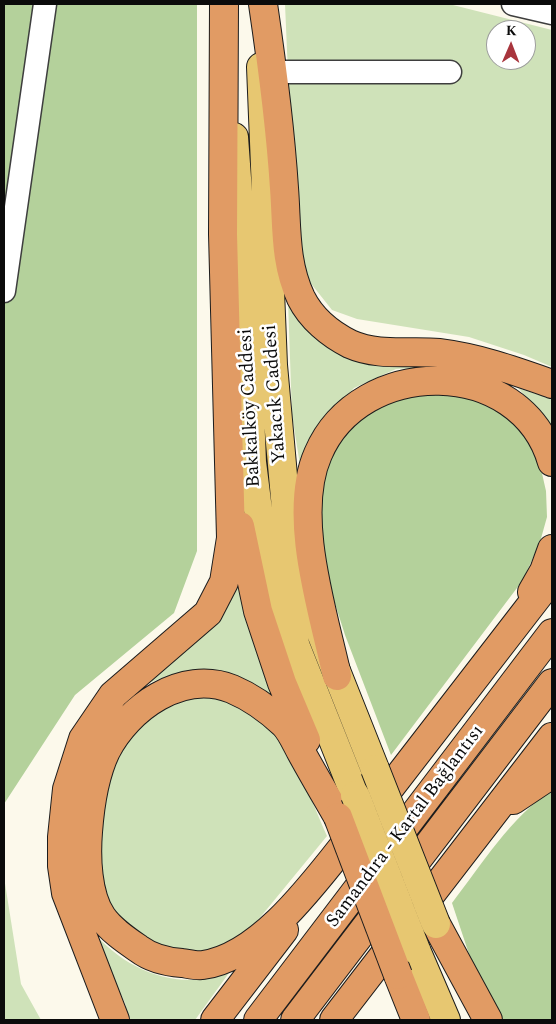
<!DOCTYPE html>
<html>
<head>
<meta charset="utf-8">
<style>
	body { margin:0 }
	#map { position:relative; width:556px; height:1024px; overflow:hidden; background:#fcf9eb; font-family:Spectral,serif }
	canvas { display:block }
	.frame { position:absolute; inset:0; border:5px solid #0b0b0b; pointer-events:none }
	.north { position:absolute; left:486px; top:20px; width:50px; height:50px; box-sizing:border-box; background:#fff; border:1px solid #9d9d9d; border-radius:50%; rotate:1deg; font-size:14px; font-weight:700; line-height:20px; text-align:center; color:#0b0b0b }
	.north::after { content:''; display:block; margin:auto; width:18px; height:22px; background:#a8353d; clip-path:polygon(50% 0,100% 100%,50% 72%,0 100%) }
</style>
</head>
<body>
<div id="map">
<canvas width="556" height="1024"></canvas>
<div class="frame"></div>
<div class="north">K</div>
</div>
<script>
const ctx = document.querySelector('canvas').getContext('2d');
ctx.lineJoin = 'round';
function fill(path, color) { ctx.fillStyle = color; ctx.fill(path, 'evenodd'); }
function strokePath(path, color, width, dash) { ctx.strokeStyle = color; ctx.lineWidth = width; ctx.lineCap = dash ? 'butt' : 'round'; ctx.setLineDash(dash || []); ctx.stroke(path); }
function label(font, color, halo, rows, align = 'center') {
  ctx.font = font + ' Spectral,serif'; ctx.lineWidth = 5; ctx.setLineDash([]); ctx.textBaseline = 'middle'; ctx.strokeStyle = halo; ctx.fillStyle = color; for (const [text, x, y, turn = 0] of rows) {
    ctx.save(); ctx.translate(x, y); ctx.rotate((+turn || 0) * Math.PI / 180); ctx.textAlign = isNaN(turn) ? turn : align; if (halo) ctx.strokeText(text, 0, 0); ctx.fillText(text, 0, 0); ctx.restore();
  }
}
fill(new Path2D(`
	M 285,4 L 449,4 L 552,30 L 552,367 L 524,355 L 469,337 L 357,319 L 332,310 L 305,276 L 295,236 ZM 496,30 L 526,30 L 526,60 L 496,60 Z
	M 288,301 L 306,329 L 329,348 L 452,366 L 396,369 L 354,388 L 315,430 L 300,465 L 292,415 Z
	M 518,388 L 552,399 L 552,428 L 542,414 Z
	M 235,578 L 283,704 C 229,664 191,661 130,692 Z
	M 201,696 C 219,698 240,701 255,712 C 293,741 308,794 327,836 L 258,920 L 237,939 L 209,951 L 184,951 L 151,943 L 128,926 L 110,904 L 98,864 L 99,821 L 109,782 L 123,747 L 139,725 L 175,701 Z
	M 4,877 L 21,984 L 41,1020 L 4,1020 Z
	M 91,930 C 118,961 153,981 195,980 C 206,980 218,975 229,973 L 195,1020 L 129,1020 L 125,1003 Z`), '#cfe2b9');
fill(new Path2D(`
	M 4,4 L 197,4 L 197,551 L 174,613 L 75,695 L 4,804 Z
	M 458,393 L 493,406 L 518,427 L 533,448 L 541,469 L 546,491 L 547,517 L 540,542 L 523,580 L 391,755 L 345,635 L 331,591 L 317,514 L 330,447 L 367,411 L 398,396 Z
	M 552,790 L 552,1020 L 500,1020 L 472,963 L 452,903 C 482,864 511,817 552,790 Z`), '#b4d19b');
const minor = new Path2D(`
	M 513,4 L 552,13
	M 273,72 L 450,72
	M 4,291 L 45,4`);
const major = new Path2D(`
	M 261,67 L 273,365 L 287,520 L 298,575 L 375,769
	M 234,137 L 245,288 L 252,462 L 258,510 L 268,557 L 296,647 L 355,795
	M 416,950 L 446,1020`);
const highway = new Path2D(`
	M 263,4 C 272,65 280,126 284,188 C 287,226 284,262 301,298 C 311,318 330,334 350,344 C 379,357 410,350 439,353 C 479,358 515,371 552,384
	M 240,526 L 258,611 L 282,683 L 306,740
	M 532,592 L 544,571 L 552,549
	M 337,676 C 323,612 291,515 318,454 C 360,355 521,355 552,462
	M 513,800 L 552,774
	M 372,811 L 552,578
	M 338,817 C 326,796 313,774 301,752 C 296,743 291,731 284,724 C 269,710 251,697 232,689 C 182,669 128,708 106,751 C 94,776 90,805 88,832 C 86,857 87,895 102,917 C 111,930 126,940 139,949 C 151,958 168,962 182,963 C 189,964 197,966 203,965 C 266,956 323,870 361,824
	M 436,924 L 488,1020
	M 398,975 L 416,1020
	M 115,1020 L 66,893 L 62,866 L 62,837 L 67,789 L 83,739 L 113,695 L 208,613 L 224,582 L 231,538 L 223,234 L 224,4
	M 215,1020 L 284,930
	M 258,1020 L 552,633
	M 295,1020 L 552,683
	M 334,1020 L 552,737`);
strokePath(minor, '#3e3e3e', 25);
strokePath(major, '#1c1c1c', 30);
strokePath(highway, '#1c1c1c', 30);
strokePath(minor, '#fff', 22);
strokePath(major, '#e7c771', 28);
strokePath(highway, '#e19b64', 28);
const majorBridge = new Path2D(`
	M 375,769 L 436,924
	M 355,795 L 416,950`);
const highwayBridge = new Path2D(`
	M 338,817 L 398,975`);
strokePath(majorBridge, '#1c1c1c', 30, []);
strokePath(highwayBridge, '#1c1c1c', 30, []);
strokePath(majorBridge, '#e7c771', 28);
strokePath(highwayBridge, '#e19b64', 28);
label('19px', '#0b0b0b', '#fff', [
	["Yakacık Caddesi",276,394,-94],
	["Bakkalköy Caddesi",251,408,-93],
	["Samandıra - Kartal Bağlantısı",406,827,-53]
]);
</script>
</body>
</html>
